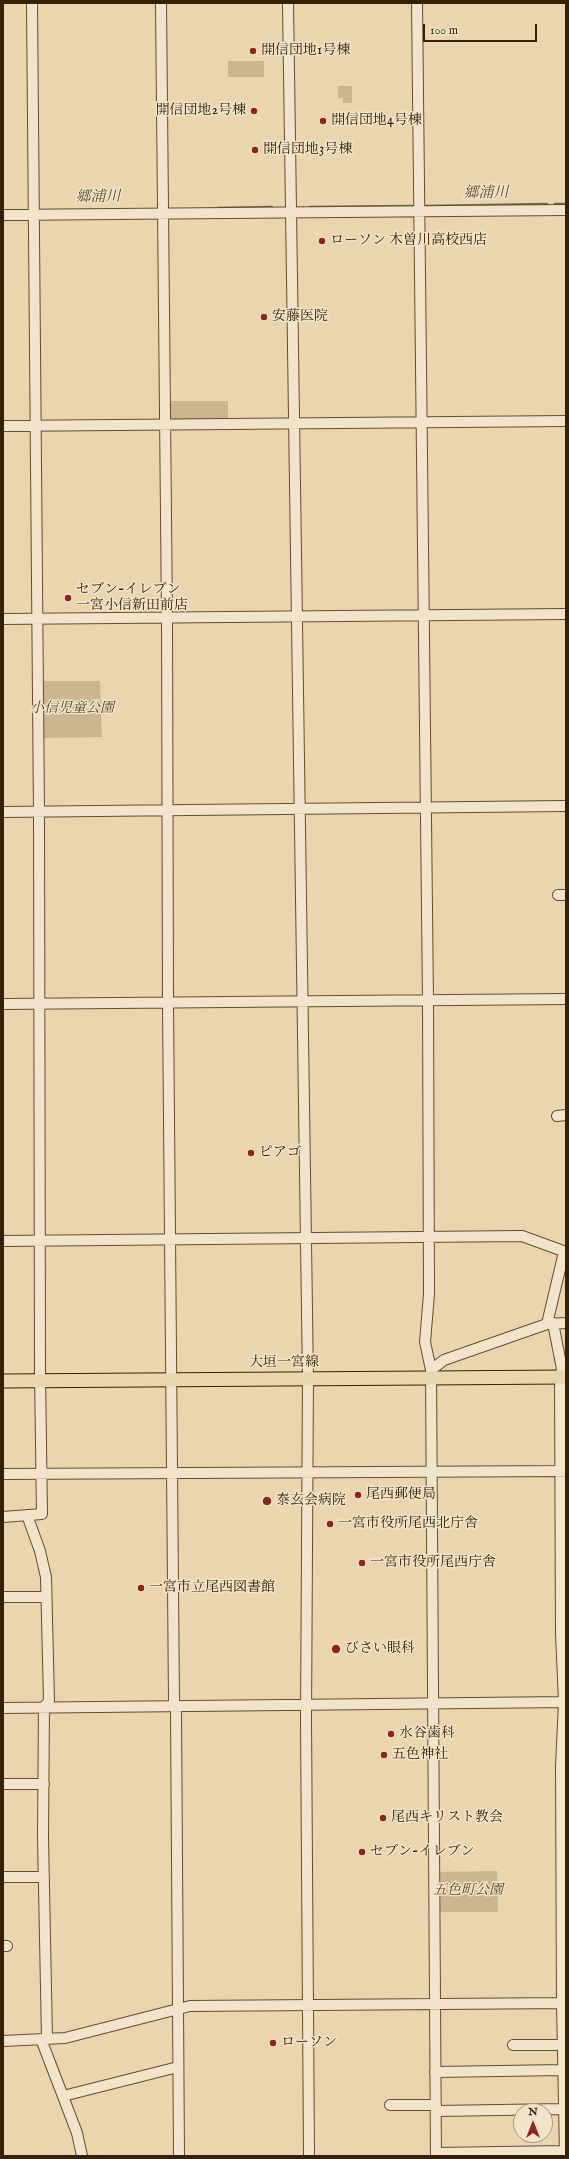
<!DOCTYPE html>
<html>
<head>
<meta charset="utf-8">
<style>
	body { margin:0 }
	#map { position:relative; width:569px; height:2159px; overflow:hidden; background:#ead5ad; font-family:"IM FELL English",serif }
	canvas { display:block }
	.frame { position:absolute; inset:0; border:4px solid #362005; pointer-events:none }
	.north { position:absolute; left:513px; top:2103px; width:40px; height:40px; box-sizing:border-box; background:#f1e4ca; border:1px solid #a6967b; border-radius:50%; rotate:0deg; font-size:11px; font-weight:700; line-height:16px; text-align:center; color:#362005 }
	.north::after { content:''; display:block; margin:auto; width:14px; height:18px; background:#8f2418; clip-path:polygon(50% 0,100% 100%,50% 72%,0 100%) }
	.scale { position:absolute; left:423px; top:24px; width:114px; height:18px; box-sizing:border-box; border:2px solid #362005; border-top:0; padding-left:5px; font-size:12px; line-height:14px; white-space:nowrap; color:#362005; -webkit-text-stroke:3px #f1e4ca; paint-order:stroke }
</style>
</head>
<body>
<div id="map">
<canvas width="569" height="2159"></canvas>
<div class="frame"></div>
<div class="north">N</div>
<div class="scale">100 m</div>
</div>
<script>
const ctx = document.querySelector('canvas').getContext('2d');
ctx.lineJoin = 'round';
function fill(path, color) { ctx.fillStyle = color; ctx.fill(path, 'evenodd'); }
function strokePath(path, color, width, dash) { ctx.strokeStyle = color; ctx.lineWidth = width; ctx.lineCap = dash ? 'butt' : 'round'; ctx.setLineDash(dash || []); ctx.stroke(path); }
function label(font, color, halo, rows, align = 'center') {
  ctx.font = font + ' "IM FELL English","Noto Serif JP",serif'; ctx.lineWidth = 3; ctx.setLineDash([]); ctx.textBaseline = 'middle'; ctx.strokeStyle = halo; ctx.fillStyle = color; for (const [text, x, y, turn = 0] of rows) {
    ctx.save(); ctx.translate(x, y); ctx.rotate((+turn || 0) * Math.PI / 180); ctx.textAlign = isNaN(turn) ? turn : align; if (halo) ctx.strokeText(text, 0, 0); ctx.fillText(text, 0, 0); ctx.restore();
  }
}
fill(new Path2D(`
	M 228,61 L 264,61 L 264,77 L 228,77 Z
	M 338,86 L 352,86 L 352,103 L 343,103 L 343,98 L 338,98 Z
	M 169,401 L 228,401 L 228,420 L 169,421 Z
	M 42,681 L 100,681 L 102,737 L 43,738 Z
	M 497,1871 L 498,1912 L 439,1912 L 438,1872 Z`), '#cbb690');
strokePath(new Path2D(`
	M 555,204 L 566,204
	M 426,206 L 547,204
	M 310,207 L 414,206
	M 218,208 L 272,207`), '#7d6748', 2.5);
const minor = new Path2D(`
	M 161,3 L 167,618 L 168,1003 L 174,1701 L 176,1711 L 179,2156
	M 288,3 L 308,1379 L 306,1719 L 309,2156
	M 417,3 L 428,1000 L 429,1294 L 425,1342 L 431,1370 L 444,1360 L 547,1324 L 566,1323
	M 3,215 L 566,210
	M 3,426 L 566,421
	M 3,619 L 566,614
	M 3,812 L 566,806
	M 558,895 L 566,895
	M 3,1004 L 566,999
	M 557,1116 L 566,1115
	M 3,1241 L 522,1236 L 566,1252
	M 553,1323 L 562,1369 L 560,1377 L 561,1634 L 564,1702 L 561,1766 L 562,2003 L 565,2156
	M 547,1324 L 564,1252
	M 431,1372 L 436,2156
	M 3,1474 L 566,1471
	M 27,1515 L 40,1551 L 46,1577 L 49,1701 L 44,1707 L 43,1837 L 47,2039
	M 3,1517 L 42,1514 L 40,1372 L 39,812 L 32,3
	M 3,1597 L 46,1597
	M 3,1708 L 566,1702
	M 3,1784 L 44,1784
	M 3,1877 L 44,1877
	M 3,1946 L 7,1946
	M 41,2039 L 77,2133 L 82,2156
	M 3,2041 L 65,2038 L 190,2006 L 566,2003
	M 513,2045 L 563,2045
	M 435,2072 L 563,2070
	M 63,2096 L 178,2067
	M 390,2105 L 436,2105
	M 436,2111 L 563,2109
	M 436,2153 L 565,2151`);
const major = new Path2D(`
	M 3,1381 L 566,1377`);
strokePath(minor, '#634d2f', 12);
strokePath(major, '#362005', 15);
strokePath(minor, '#f1e4ca', 10);
strokePath(major, '#ead5ad', 13);
for (const [x, y, r, color] of [
	[253,51,4,"#8f2418"],
	[254,111,4,"#8f2418"],
	[323,121,4,"#8f2418"],
	[255,150,4,"#8f2418"],
	[322,241,4,"#8f2418"],
	[264,317,4,"#8f2418"],
	[68,598,4,"#8f2418"],
	[251,1153,4,"#8f2418"],
	[358,1495,4,"#8f2418"],
	[267,1501,5,"#8f2418"],
	[330,1524,4,"#8f2418"],
	[362,1563,4,"#8f2418"],
	[141,1588,4,"#8f2418"],
	[336,1649,5,"#8f2418"],
	[391,1734,4,"#8f2418"],
	[384,1755,4,"#8f2418"],
	[383,1818,4,"#8f2418"],
	[362,1852,4,"#8f2418"],
	[273,2043,4,"#8f2418"]
]) { const dot = new Path2D(); dot.arc(x, y, r, 0, 2 * Math.PI); ctx.fillStyle = color; ctx.fill(dot); strokePath(dot, '#f1e4ca', 1.5); }
label('14px', '#362005', '#f1e4ca', [
	["開信団地1号棟",261,51],
	["開信団地2号棟",246,111,"right"],
	["開信団地4号棟",331,121],
	["開信団地3号棟",263,150],
	["ローソン 木曽川高校西店",330,241],
	["安藤医院",272,317],
	["セブン-イレブン",76,590],
	["一宮小信新田前店",76,606],
	["ピアゴ",259,1153],
	["尾西郵便局",366,1495],
	["泰玄会病院",276,1501],
	["一宮市役所尾西北庁舎",338,1524],
	["一宮市役所尾西庁舎",370,1563],
	["一宮市立尾西図書館",149,1588],
	["びさい眼科",345,1649],
	["水谷歯科",399,1734],
	["五色神社",392,1755],
	["尾西キリスト教会",391,1818],
	["セブン-イレブン",370,1852],
	["ローソン",281,2043]
], 'left');
label('italic 14px', '#5b4628', '#f1e4ca', [
	["小信児童公園",72,709],
	["五色町公園",468,1891]
]);
label('14px', '#362005', '#f1e4ca', [
	["大垣一宮線",284,1363]
]);
label('italic 15px', '#604a2c', '#f1e4ca', [
	["郷浦川",486,194,-1],
	["郷浦川",98,198,-1]
]);
</script>
</body>
</html>
